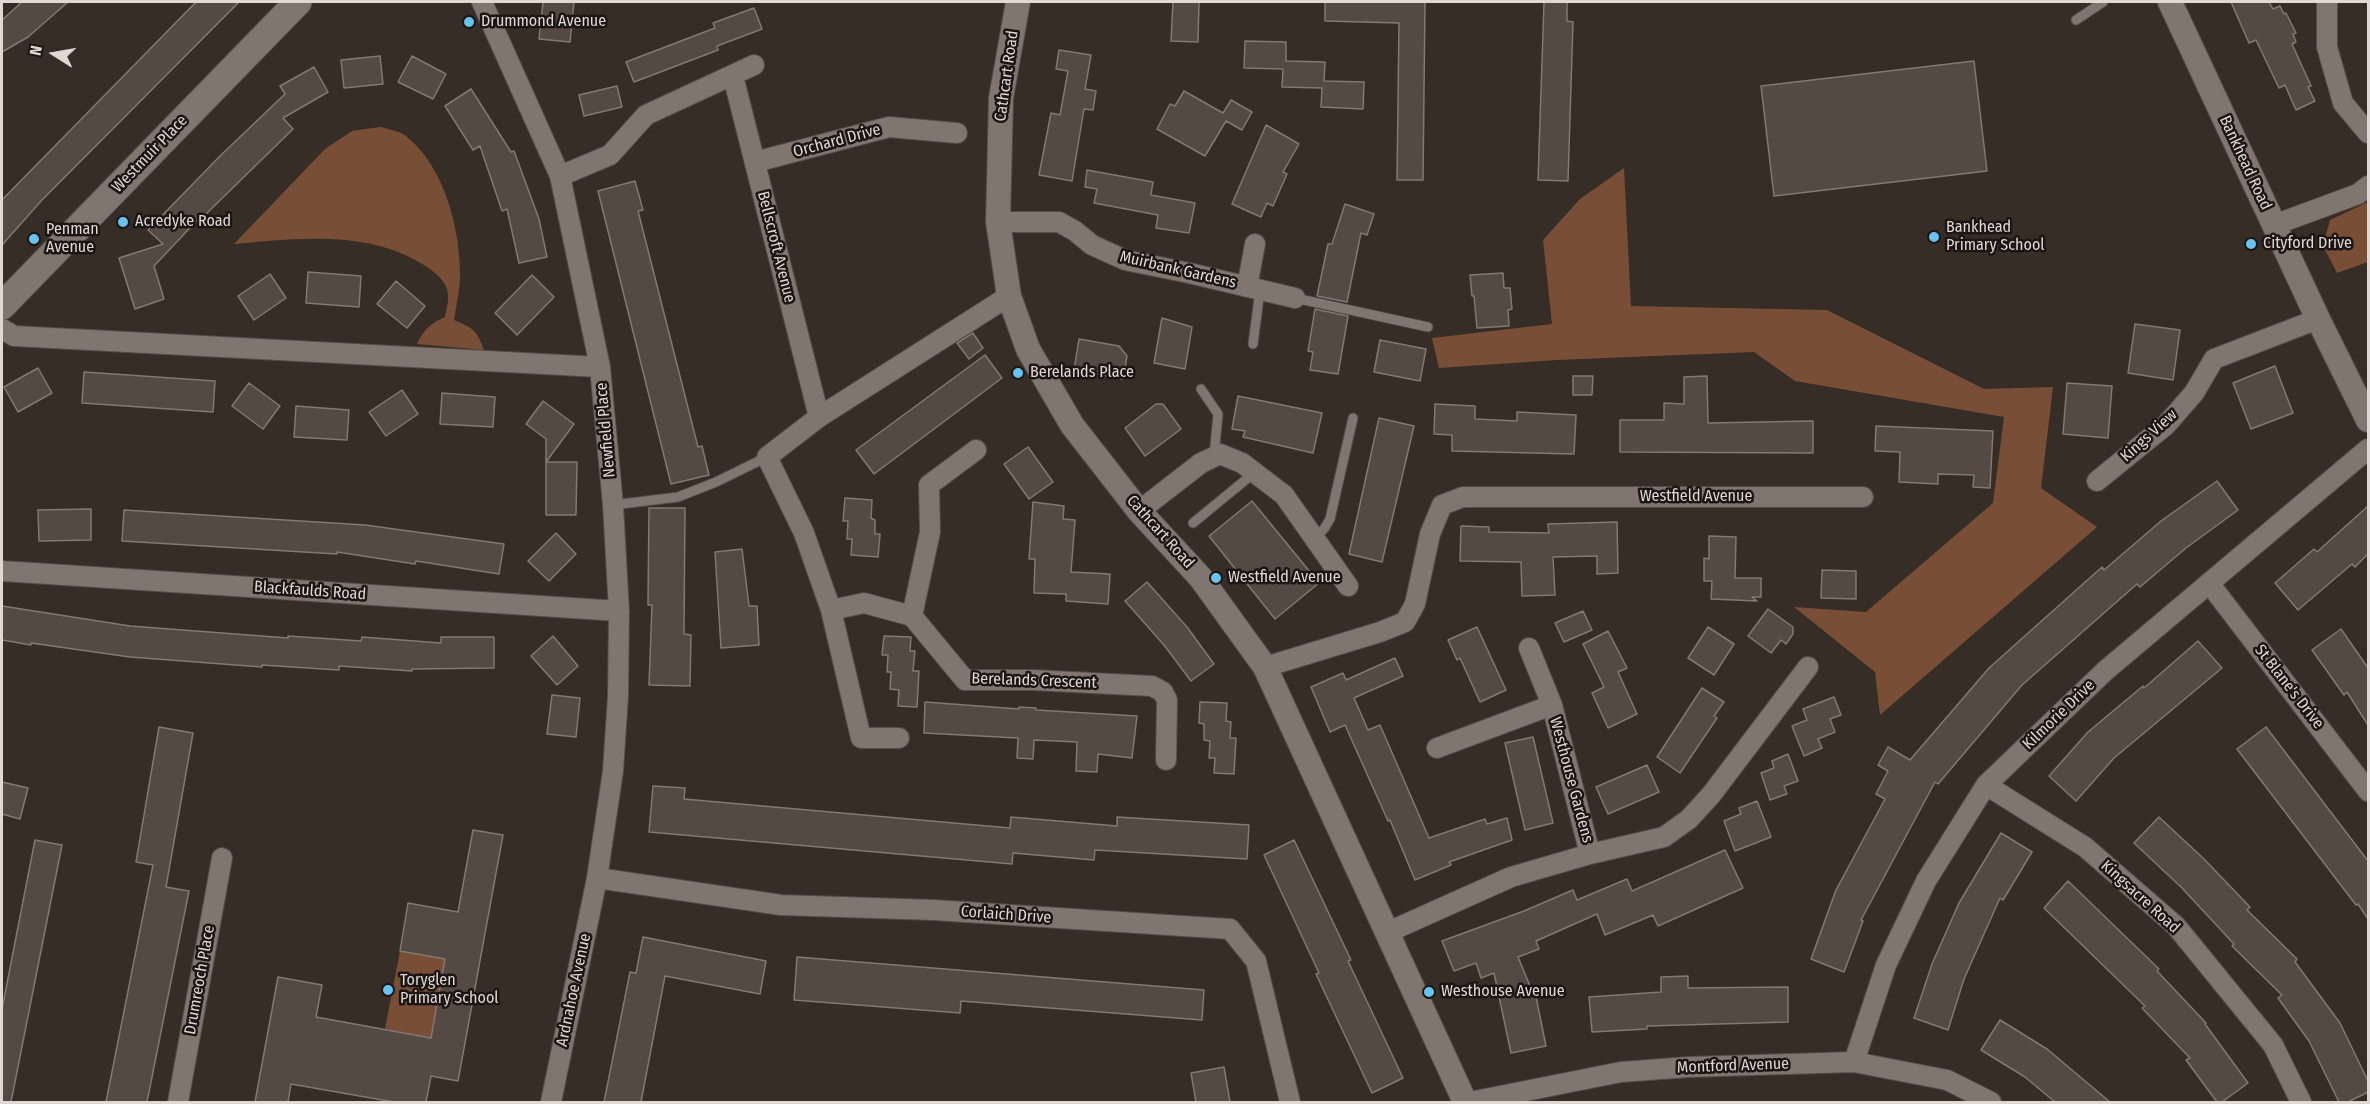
<!DOCTYPE html>
<html>
<head>
<meta charset="utf-8">
<style>
	body { margin:0 }
	#map { position:relative; width:2370px; height:1104px; overflow:hidden; background:#372d27; font-family:"Fira Sans Condensed",sans-serif }
	canvas { display:block }
	.frame { position:absolute; inset:0; border:3px solid #dfd8d5; pointer-events:none }
	.north { position:absolute; left:24px; top:24px; width:60px; height:60px; -webkit-text-stroke:4px #1b1614; paint-order:stroke; rotate:281deg; font-size:16px; font-weight:700; line-height:24px; text-align:center; color:#dfd8d5 }
	.north::after { content:''; display:block; margin:auto; width:21px; height:27px; background:#dfd8d5; clip-path:polygon(50% 0,100% 100%,50% 72%,0 100%) }
</style>
</head>
<body>
<div id="map">
<canvas width="2370" height="1104"></canvas>
<div class="frame"></div>
<div class="north">N</div>
</div>
<script>
const ctx = document.querySelector('canvas').getContext('2d');
ctx.lineJoin = 'round';
function fill(path, color) { ctx.fillStyle = color; ctx.fill(path, 'evenodd'); }
function strokePath(path, color, width, dash) { ctx.strokeStyle = color; ctx.lineWidth = width; ctx.lineCap = dash ? 'butt' : 'round'; ctx.setLineDash(dash || []); ctx.stroke(path); }
function label(font, color, halo, rows, align = 'center') {
  ctx.font = font + ' "Fira Sans Condensed",sans-serif'; ctx.lineWidth = 5; ctx.setLineDash([]); ctx.textBaseline = 'middle'; ctx.strokeStyle = halo; ctx.fillStyle = color; for (const [text, x, y, turn = 0] of rows) {
    ctx.save(); ctx.translate(x, y); ctx.rotate((+turn || 0) * Math.PI / 180); ctx.textAlign = isNaN(turn) ? turn : align; if (halo) ctx.strokeText(text, 0, 0); ctx.fillText(text, 0, 0); ctx.restore();
  }
}
fill(new Path2D(`
	M 380,127 C 388,129 400,131 406,136 C 445,167 461,231 460,279 C 459,293 456,307 454,320 C 473,328 477,330 484,350 L 417,344 C 423,330 431,323 445,317 C 446,310 449,301 448,294 C 447,283 438,275 430,269 C 374,229 298,238 234,244 L 325,149 L 352,131 Z
	M 1624,168 L 1631,306 L 1827,310 L 1984,389 L 2053,387 L 2041,488 L 2097,527 L 1880,715 L 1875,672 L 1794,607 L 1866,612 L 1993,503 L 2004,417 L 1795,381 L 1754,352 L 1557,360 L 1439,368 L 1432,338 L 1552,324 L 1543,240 L 1580,199 Z
	M 2368,202 L 2368,262 L 2337,273 L 2323,246 L 2330,220 Z
	M 400,951 L 445,959 L 431,1038 L 385,1029 Z`), '#784e36');
const building = new Path2D(`
	M 22,2 L 68,2 L 28,37 L 2,52 L 2,20 Z
	M 196,2 L 239,2 L 42,200 L 2,245 L 2,200 Z
	M 543,2 L 574,2 L 570,42 L 539,39 Z
	M 1173,2 L 1199,2 L 1198,42 L 1171,41 Z
	M 1325,2 L 1425,2 L 1423,180 L 1397,180 L 1399,23 L 1325,21 Z
	M 1544,2 L 1567,2 L 1567,21 L 1573,22 L 1568,181 L 1538,180 Z
	M 2231,2 L 2269,2 L 2273,9 L 2280,6 L 2284,14 L 2286,13 L 2296,33 L 2293,34 L 2296,42 L 2292,44 L 2311,86 L 2308,87 L 2315,101 L 2296,110 L 2285,85 L 2279,88 L 2256,40 L 2249,43 Z
	M 754,8 L 762,29 L 717,46 L 718,50 L 634,82 L 626,62 L 715,28 L 713,23 Z
	M 1245,41 L 1286,42 L 1286,61 L 1325,62 L 1324,81 L 1364,82 L 1363,109 L 1321,107 L 1322,88 L 1282,87 L 1283,69 L 1244,68 Z
	M 1059,50 L 1091,55 L 1085,89 L 1096,91 L 1093,110 L 1084,109 L 1072,181 L 1039,175 L 1051,113 L 1060,115 L 1068,71 L 1056,69 Z
	M 380,56 L 383,84 L 344,88 L 341,60 Z
	M 412,56 L 446,74 L 433,99 L 398,82 Z
	M 1974,61 L 1987,171 L 1774,196 L 1761,86 Z
	M 314,67 L 328,92 L 283,118 L 293,129 L 205,215 L 204,213 L 154,266 L 164,299 L 135,309 L 119,258 L 163,244 L 148,230 L 220,156 L 285,94 L 280,86 Z
	M 617,86 L 622,107 L 584,116 L 579,95 Z
	M 471,89 L 511,152 L 514,151 L 539,219 L 547,257 L 519,263 L 507,209 L 502,211 L 480,146 L 473,150 L 445,106 Z
	M 1184,91 L 1223,113 L 1231,100 L 1252,112 L 1242,130 L 1226,121 L 1205,156 L 1157,129 L 1170,104 L 1175,106 Z
	M 1266,125 L 1299,144 L 1283,172 L 1287,174 L 1273,206 L 1267,203 L 1261,217 L 1232,204 Z
	M 1087,170 L 1153,182 L 1151,195 L 1195,203 L 1189,233 L 1156,228 L 1158,215 L 1094,203 L 1097,189 L 1085,187 Z
	M 635,181 L 643,210 L 638,211 L 698,447 L 702,446 L 709,475 L 671,484 L 598,191 Z
	M 1345,204 L 1374,214 L 1367,235 L 1361,233 L 1347,302 L 1317,296 L 1328,244 L 1332,244 Z
	M 308,272 L 361,276 L 359,307 L 306,303 Z
	M 1503,273 L 1504,288 L 1510,288 L 1512,309 L 1508,310 L 1509,326 L 1477,328 L 1474,296 L 1472,296 L 1470,275 Z
	M 270,274 L 286,298 L 254,320 L 238,296 Z
	M 532,275 L 554,297 L 517,335 L 495,313 Z
	M 396,281 L 425,306 L 407,328 L 377,304 Z
	M 1315,309 L 1348,316 L 1338,374 L 1310,370 L 1313,352 L 1308,351 Z
	M 1162,318 L 1192,327 L 1185,369 L 1154,363 Z
	M 2135,324 L 2180,330 L 2173,380 L 2128,373 Z
	M 973,333 L 983,348 L 969,359 L 957,343 Z
	M 1079,339 L 1119,346 L 1127,356 L 1123,379 L 1074,370 Z
	M 1380,340 L 1426,349 L 1420,381 L 1374,372 Z
	M 985,355 L 1002,378 L 874,474 L 856,450 Z
	M 2275,366 L 2293,413 L 2251,429 L 2233,383 Z
	M 38,368 L 52,393 L 18,412 L 4,387 Z
	M 84,372 L 215,381 L 213,412 L 82,403 Z
	M 1573,376 L 1593,376 L 1592,395 L 1573,395 Z
	M 1707,376 L 1708,423 L 1813,421 L 1813,453 L 1620,452 L 1620,420 L 1664,420 L 1664,403 L 1684,404 L 1684,377 Z
	M 249,383 L 280,406 L 263,429 L 232,406 Z
	M 2067,383 L 2112,386 L 2108,438 L 2063,434 Z
	M 402,390 L 418,414 L 386,436 L 369,412 Z
	M 442,393 L 495,397 L 493,427 L 440,424 Z
	M 1238,396 L 1322,413 L 1313,453 L 1243,437 L 1245,431 L 1232,429 Z
	M 543,401 L 574,424 L 546,462 L 577,462 L 576,515 L 546,515 L 546,439 L 526,424 Z
	M 1156,404 L 1163,404 L 1181,429 L 1145,456 L 1125,428 Z
	M 1435,404 L 1475,406 L 1475,419 L 1517,421 L 1517,412 L 1576,415 L 1574,454 L 1452,451 L 1452,435 L 1434,434 Z
	M 296,406 L 349,410 L 347,440 L 294,437 Z
	M 1379,418 L 1414,426 L 1382,562 L 1349,554 Z
	M 1876,426 L 1993,431 L 1990,488 L 1973,487 L 1974,475 L 1938,474 L 1938,484 L 1899,482 L 1900,452 L 1875,451 Z
	M 1028,447 L 1053,482 L 1029,499 L 1004,464 Z
	M 2217,481 L 2238,510 L 2186,548 L 2140,587 L 2137,584 L 2022,685 L 1938,784 L 1935,782 L 1861,920 L 1863,921 L 1844,972 L 1811,959 L 1836,890 L 1885,799 L 1876,794 L 1888,771 L 1878,765 L 1888,747 L 1910,760 L 1989,668 L 2102,567 L 2104,570 L 2161,521 Z
	M 845,498 L 872,500 L 871,518 L 875,520 L 875,534 L 880,534 L 878,557 L 851,555 L 852,539 L 847,539 L 848,521 L 843,521 Z
	M 1252,501 L 1319,583 L 1275,619 L 1209,536 Z
	M 1033,502 L 1064,506 L 1063,519 L 1075,520 L 1071,572 L 1110,574 L 1108,604 L 1066,601 L 1066,594 L 1034,593 L 1035,559 L 1029,559 Z
	M 2368,506 L 2368,554 L 2355,567 L 2352,564 L 2298,610 L 2275,583 L 2314,549 L 2317,552 Z
	M 649,508 L 685,508 L 684,634 L 691,635 L 690,686 L 649,685 L 652,605 L 648,605 Z
	M 91,509 L 91,540 L 39,541 L 38,510 Z
	M 124,510 L 365,525 L 504,544 L 499,574 L 416,561 L 415,564 L 337,552 L 337,554 L 122,541 Z
	M 1617,522 L 1618,573 L 1597,574 L 1597,556 L 1553,557 L 1555,595 L 1522,596 L 1521,562 L 1460,561 L 1461,526 L 1489,527 L 1489,532 L 1549,533 L 1548,524 Z
	M 556,533 L 576,554 L 549,581 L 528,561 Z
	M 1709,536 L 1736,537 L 1735,578 L 1761,578 L 1761,597 L 1752,597 L 1757,601 L 1711,599 L 1712,581 L 1704,581 L 1704,558 L 1709,559 Z
	M 742,549 L 749,606 L 757,606 L 759,645 L 721,648 L 715,552 Z
	M 1822,570 L 1856,571 L 1856,599 L 1821,598 Z
	M 1147,582 L 1187,627 L 1214,664 L 1191,681 L 1164,645 L 1125,601 Z
	M 2,606 L 130,626 L 288,638 L 288,636 L 361,641 L 362,637 L 441,643 L 441,637 L 494,637 L 494,668 L 412,669 L 412,671 L 339,666 L 339,670 L 262,665 L 262,667 L 130,657 L 31,643 L 31,645 L 2,640 Z
	M 1768,609 L 1793,627 L 1793,634 L 1786,644 L 1781,640 L 1771,653 L 1748,636 Z
	M 1583,611 L 1592,630 L 1564,642 L 1555,623 Z
	M 1477,627 L 1506,690 L 1480,702 L 1460,658 L 1457,660 L 1448,640 Z
	M 1708,627 L 1734,644 L 1714,675 L 1688,658 Z
	M 2341,629 L 2368,668 L 2368,725 L 2347,692 L 2344,695 L 2312,650 Z
	M 1608,631 L 1627,668 L 1618,672 L 1637,714 L 1608,728 L 1592,693 L 1604,687 L 1583,644 Z
	M 553,636 L 578,666 L 557,685 L 531,656 Z
	M 884,636 L 911,637 L 910,651 L 915,651 L 913,671 L 919,671 L 917,707 L 898,706 L 899,690 L 890,689 L 891,672 L 887,672 L 888,655 L 882,655 Z
	M 2198,641 L 2222,668 L 2114,758 L 2076,801 L 2049,776 L 2088,732 L 2143,686 L 2144,688 Z
	M 1395,658 L 1403,676 L 1354,698 L 1368,730 L 1380,725 L 1429,838 L 1485,819 L 1487,824 L 1507,818 L 1512,840 L 1449,862 L 1451,865 L 1415,880 L 1390,820 L 1388,821 L 1345,725 L 1330,732 L 1311,687 L 1343,673 L 1346,680 Z
	M 1702,688 L 1724,702 L 1714,716 L 1717,718 L 1680,773 L 1657,757 Z
	M 552,695 L 580,698 L 576,737 L 547,734 Z
	M 1834,697 L 1841,715 L 1830,719 L 1835,732 L 1818,739 L 1822,748 L 1804,756 L 1792,726 L 1807,720 L 1803,709 Z
	M 925,702 L 1019,709 L 1019,707 L 1036,708 L 1036,710 L 1137,716 L 1132,758 L 1098,754 L 1097,772 L 1076,771 L 1077,742 L 1034,740 L 1033,759 L 1017,758 L 1018,738 L 924,733 Z
	M 1200,702 L 1227,703 L 1226,721 L 1231,722 L 1230,738 L 1236,738 L 1234,774 L 1214,773 L 1215,758 L 1209,758 L 1210,741 L 1204,740 L 1204,724 L 1199,723 Z
	M 159,727 L 193,733 L 166,887 L 189,891 L 147,1102 L 106,1102 L 153,865 L 136,862 Z
	M 2266,727 L 2368,861 L 2368,919 L 2358,904 L 2356,905 L 2237,749 Z
	M 1533,737 L 1553,823 L 1525,830 L 1505,743 Z
	M 1788,754 L 1798,781 L 1784,786 L 1787,794 L 1770,800 L 1761,773 L 1774,768 L 1772,761 Z
	M 1647,765 L 1659,792 L 1608,814 L 1596,787 Z
	M 2,782 L 28,788 L 20,819 L 2,814 Z
	M 653,786 L 685,788 L 684,799 L 1010,828 L 1011,817 L 1117,826 L 1117,817 L 1249,825 L 1247,859 L 1095,850 L 1094,860 L 1013,853 L 1012,864 L 649,832 Z
	M 1757,801 L 1771,837 L 1735,851 L 1724,821 L 1741,814 L 1739,808 Z
	M 2159,817 L 2204,859 L 2250,907 L 2247,910 L 2297,959 L 2295,962 L 2340,1023 L 2368,1081 L 2368,1092 L 2348,1102 L 2339,1102 L 2309,1041 L 2278,998 L 2282,995 L 2232,946 L 2234,944 L 2181,887 L 2134,843 Z
	M 473,830 L 503,835 L 458,1081 L 431,1076 L 426,1102 L 394,1102 L 291,1084 L 288,1102 L 255,1102 L 278,977 L 322,985 L 316,1017 L 431,1038 L 445,959 L 400,951 L 408,903 L 458,912 Z
	M 2001,833 L 2032,852 L 2003,900 L 2000,898 L 1964,979 L 1948,1030 L 1914,1018 L 1932,964 L 1959,903 Z
	M 35,840 L 62,845 L 11,1102 L 2,1102 L 2,1009 Z
	M 1294,840 L 1351,960 L 1348,961 L 1403,1078 L 1372,1093 L 1316,974 L 1319,973 L 1264,855 Z
	M 1725,850 L 1743,888 L 1658,926 L 1653,915 L 1605,935 L 1597,914 L 1536,941 L 1539,949 L 1518,957 L 1533,993 L 1535,992 L 1546,1046 L 1511,1053 L 1494,973 L 1481,978 L 1476,963 L 1454,971 L 1442,941 L 1524,911 L 1573,890 L 1577,900 L 1627,879 L 1632,891 Z
	M 2068,881 L 2159,969 L 2157,971 L 2206,1023 L 2205,1024 L 2248,1083 L 2222,1102 L 2217,1102 L 2186,1060 L 2190,1058 L 2142,1008 L 2145,1006 L 2044,908 Z
	M 643,937 L 766,961 L 760,994 L 665,976 L 641,1102 L 604,1102 L 630,972 L 636,973 Z
	M 797,957 L 1204,990 L 1202,1020 L 961,1001 L 960,1013 L 794,1000 Z
	M 1688,976 L 1688,988 L 1788,987 L 1788,1022 L 1647,1026 L 1647,1029 L 1592,1032 L 1589,997 L 1661,992 L 1661,977 Z
	M 2000,1020 L 2047,1049 L 2110,1102 L 2055,1102 L 2025,1077 L 1981,1050 Z
	M 1224,1067 L 1230,1102 L 1196,1102 L 1191,1073 Z`);
fill(building, '#544943');
strokePath(building, '#847872', 1.5);
const service = new Path2D(`
	M 2076,20 L 2103,2
	M 1295,298 L 1428,327
	M 1253,344 L 1260,290
	M 1201,389 L 1218,414 L 1214,456
	M 613,505 L 678,497 L 716,482 L 767,457
	M 1193,523 L 1254,473
	M 1314,538 L 1324,529 L 1330,519 L 1353,418`);
const minor = new Path2D(`
	M 482,2 L 560,176 L 600,367 L 613,505 L 619,611 L 618,696 L 613,771 L 597,878 L 551,1102
	M 2327,2 L 2327,47 L 2343,103 L 2368,133
	M 733,76 L 819,417
	M 755,162 L 889,127 L 957,133
	M 560,176 L 610,155 L 646,115 L 754,65
	M 998,222 L 1059,222 L 1075,231 L 1092,245 L 1125,260 L 1189,273 L 1295,298
	M 2274,225 L 2358,194 L 2368,186
	M 1247,287 L 1255,244
	M 1009,296 L 819,417 L 767,457 L 804,533 L 831,610 L 864,603 L 912,616 L 965,680 L 1033,680 L 1152,686 L 1163,692 L 1167,700 L 1166,760
	M 2,329 L 14,336 L 600,367
	M 2097,481 L 2166,425 L 2194,393 L 2214,359 L 2318,319
	M 1139,511 L 1201,463 L 1220,454 L 1242,463 L 1284,495 L 1348,586
	M 2,571 L 619,611
	M 2209,583 L 2368,791
	M 831,610 L 861,738 L 899,738
	M 912,616 L 930,532 L 929,485 L 976,450
	M 1529,648 L 1552,705 L 1590,854
	M 1265,667 L 1380,632 L 1405,622 L 1415,604 L 1430,534 L 1442,505 L 1463,497 L 1863,497
	M 1437,748 L 1552,705
	M 1986,785 L 2085,847 L 2176,926 L 2273,1045 L 2301,1102
	M 597,878 L 781,905 L 934,910 L 1230,929 L 1256,961 L 1290,1102
	M 1386,933 L 1511,877 L 1590,854 L 1664,837 L 1689,819 L 1711,795 L 1808,667
	M 1854,1062 L 1886,965 L 1926,881 L 1986,785 L 2105,671 L 2368,449
	M 178,1102 L 222,858
	M 1470,1102 L 1621,1072 L 1689,1067 L 1854,1062 L 1947,1080 L 1991,1102`);
const tertiary = new Path2D(`
	M 1018,2 L 1001,98 L 998,222 L 1009,296 L 1028,349 L 1072,425 L 1139,511 L 1200,577 L 1265,667 L 1465,1102
	M 2170,2 L 2318,319 L 2368,420`);
const secondary = new Path2D(`
	M 2,306 L 298,2`);
strokePath(service, '#544c47', 11);
strokePath(minor, '#544c47', 22);
strokePath(tertiary, '#544c47', 26);
strokePath(secondary, '#544c47', 29);
strokePath(service, '#81756f', 9);
strokePath(minor, '#81756f', 20);
strokePath(tertiary, '#81756f', 24);
strokePath(secondary, '#81756f', 27);
for (const [x, y, r, color] of [
	[469,22,6,"#67c4ef"],
	[123,222,6,"#67c4ef"],
	[1934,237,6,"#67c4ef"],
	[34,239,6,"#67c4ef"],
	[2251,244,6,"#67c4ef"],
	[1018,373,6,"#67c4ef"],
	[1216,578,6,"#67c4ef"],
	[388,990,6,"#67c4ef"],
	[1429,992,6,"#67c4ef"]
]) { const dot = new Path2D(); dot.arc(x, y, r, 0, 2 * Math.PI); ctx.fillStyle = color; ctx.fill(dot); strokePath(dot, '#1b1614', 2); }
label('16px', '#dfd8d5', '#1b1614', [
	["Drummond Avenue",481,22],
	["Acredyke Road",135,222],
	["Bankhead",1946,228],
	["Primary School",1946,246],
	["Penman",46,230],
	["Avenue",46,248],
	["Cityford Drive",2263,244],
	["Berelands Place",1030,373],
	["Westfield Avenue",1228,578],
	["Toryglen",400,981],
	["Primary School",400,999],
	["Westhouse Avenue",1441,992]
], 'left');
label('16px', '#dfd8d5', '#1b1614', [
	["Cathcart Road",1007,76,-82],
	["Orchard Drive",837,141,-15],
	["Westmuir Place",150,154,-46],
	["Bankhead Road",2245,163,65],
	["Bellscroft Avenue",776,247,76],
	["Muirbank Gardens",1178,270,13],
	["Newfield Place",606,430,-95],
	["Kings View",2149,436,-42],
	["Westfield Avenue",1696,497],
	["Cathcart Road",1160,532,48],
	["Blackfaulds Road",310,591,4],
	["Berelands Crescent",1034,681,2],
	["St Blane's Drive",2289,687,52],
	["Kilmorie Drive",2059,715,-44],
	["Westhouse Gardens",1571,780,75],
	["Kingsacre Road",2140,897,42],
	["Corlaich Drive",1006,915,4],
	["Drumreoch Place",200,980,-80],
	["Ardnahoe Avenue",574,990,-78],
	["Montford Avenue",1733,1066,-2]
]);
</script>
</body>
</html>
